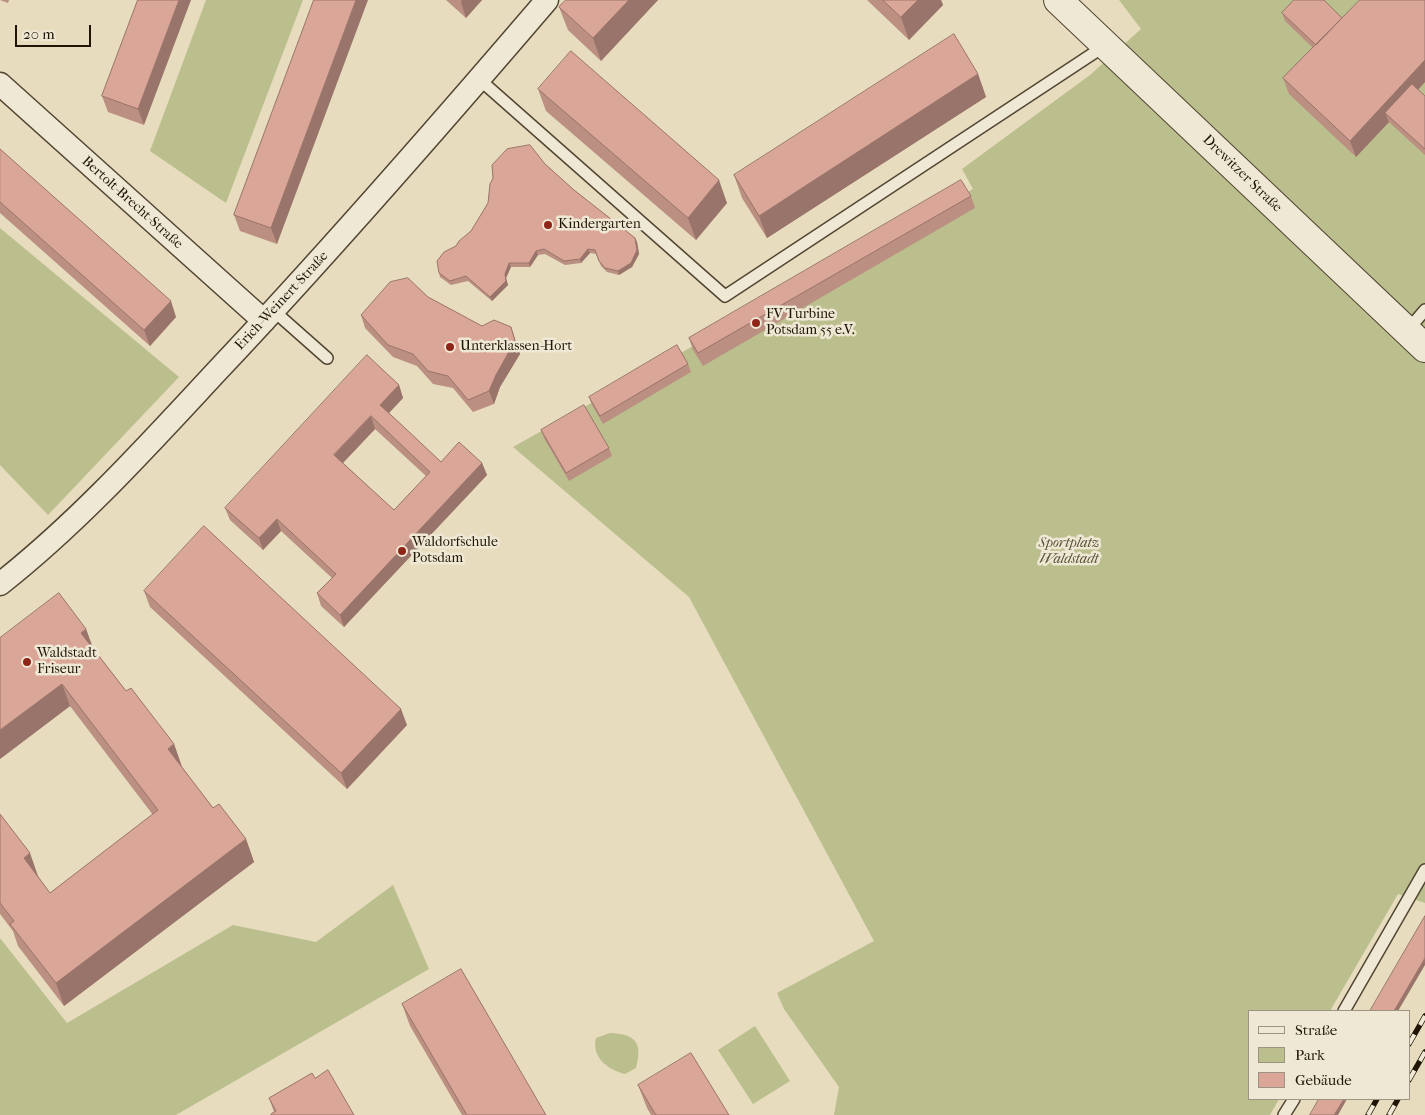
<!DOCTYPE html>
<html>
<head>
<meta charset="utf-8">
<style>
	body { margin:0 }
	#map { position:relative; width:1425px; height:1115px; overflow:hidden; background:#e7dcbe; font-family:"IM FELL French Canon",serif }
	canvas { display:block }
	.legend { position:absolute; left:1248px; top:1010px; width:162px; height:90px; box-sizing:border-box; background:#efe8d5; border:1px solid #9c9382; margin:0; padding:6px 9px; list-style:none; font-size:15px; color:#201405 }
	.legend li { display:flex; align-items:center; gap:10px; height:25px }
	.legend b { width:25px; border:1px solid #9c9382 }
	.scale { position:absolute; left:15px; top:25px; width:76px; height:22px; box-sizing:border-box; border:2px solid #201405; border-top:0; padding-left:6px; font-size:15px; line-height:18px; white-space:nowrap; color:#201405; -webkit-text-stroke:4px #efe8d5; paint-order:stroke }
</style>
</head>
<body>
<div id="map">
<canvas width="1425" height="1115"></canvas>
<ul class="legend">
<li><b style="height:6px;background:#efe8d5"></b>Straße</li>
<li><b style="height:14px;background:#bbbf8e"></b>Park</li>
<li><b style="height:14px;background:#daa697"></b>Gebäude</li>
</ul>
<div class="scale">20 m</div>
</div>
<script>
const ctx = document.querySelector('canvas').getContext('2d');
ctx.lineJoin = 'round';
function fill(path, color) { ctx.fillStyle = color; ctx.fill(path, 'evenodd'); }
function strokePath(path, color, width, dash) { ctx.strokeStyle = color; ctx.lineWidth = width; ctx.lineCap = dash ? 'butt' : 'round'; ctx.setLineDash(dash || []); ctx.stroke(path); }
function label(font, color, halo, rows, align = 'center') {
  ctx.font = font + ' "IM FELL French Canon",serif'; ctx.lineWidth = 5; ctx.setLineDash([]); ctx.textBaseline = 'middle'; ctx.strokeStyle = halo; ctx.fillStyle = color; for (const [text, x, y, turn = 0] of rows) {
    ctx.save(); ctx.translate(x, y); ctx.rotate((+turn || 0) * Math.PI / 180); ctx.textAlign = isNaN(turn) ? turn : align; if (halo) ctx.strokeText(text, 0, 0); ctx.fillText(text, 0, 0); ctx.restore();
  }
}
fill(new Path2D(`
	M 206,0 L 303,0 L 226,203 L 150,151 Z
	M 1119,0 L 1425,0 L 1425,903 L 1398,894 L 1330,1011 L 1249,1011 L 1249,1099 L 1279,1099 L 1270,1115 L 834,1115 L 839,1087 L 784,1009 L 777,993 L 874,941 L 689,597 L 513,447 L 973,189 L 962,169 L 1090,75 L 1141,29 Z
	M 0,228 L 179,377 L 48,515 L 0,465 Z
	M 393,885 L 429,969 L 176,1115 L 0,1115 L 0,938 L 67,1023 L 233,925 L 316,942 Z
	M 755,1026 L 790,1081 L 753,1104 L 718,1050 Z
	M 610,1033 C 635,1034 643,1042 636,1068 L 625,1074 C 608,1070 591,1057 596,1038 Z`), '#bbbf8e');
const service = new Path2D(`
	M 479,79 L 725,296 L 1106,45
	M 275,312 L 327,358
	M 1407,331 L 1425,310
	M 1344,1011 L 1425,870
	M 1284,1115 L 1294,1099`);
const minor = new Path2D(`
	M 0,84 L 264,321
	M 0,584 C 80,521 149,444 218,370 C 331,250 440,125 547,0`);
const tertiary = new Path2D(`
	M 1058,0 L 1425,348`);
strokePath(service, '#524633', 14);
strokePath(minor, '#524633', 25);
strokePath(tertiary, '#524633', 30);
strokePath(service, '#efe8d5', 11);
strokePath(minor, '#efe8d5', 22);
strokePath(tertiary, '#efe8d5', 28);
const rail = new Path2D(`
	M 1409,1044 L 1425,1016
	M 1409,1080 L 1425,1052
	M 1368,1115 L 1377,1099
	M 1389,1115 L 1398,1099`);
strokePath(rail, '#201405', 5.5);
strokePath(rail, '#efe8d5', 4, [11]);
fill(new Path2D(`
	M 0,0 L 9,0 L 8,3 Z
	M 138,0 L 144,125 L 108,112 L 102,96 Z
	M 314,0 L 277,244 L 240,231 L 234,215 Z
	M 446,0 L 482,0 L 466,18 Z
	M 566,0 L 658,0 L 601,61 L 568,30 L 559,7 Z
	M 867,0 L 941,0 L 943,5 L 909,40 Z
	M 1425,0 L 1425,82 L 1418,90 L 1425,96 L 1425,155 L 1389,122 L 1356,157 L 1289,94 L 1283,78 L 1313,48 L 1285,21 L 1282,13 L 1342,18 Z
	M 978,74 L 986,97 L 767,238 L 742,198 L 734,175 Z
	M 538,89 L 727,203 L 696,240 L 546,111 Z
	M 0,149 L 176,317 L 150,346 L 0,213 Z
	M 545,164 L 574,190 L 635,238 L 637,242 L 639,254 L 632,267 L 619,275 L 607,272 L 601,266 L 596,254 L 590,253 L 581,263 L 565,265 L 545,254 L 538,255 L 530,267 L 511,267 L 506,278 L 508,285 L 492,301 L 468,281 L 451,285 L 440,277 L 439,273 L 456,246 L 471,231 Z
	M 971,196 L 975,208 L 703,366 L 693,350 L 689,338 Z
	M 428,297 L 520,354 L 500,387 L 494,404 L 473,412 L 453,388 L 433,384 L 417,366 L 393,357 L 365,328 L 361,315 Z
	M 688,364 L 691,372 L 603,424 L 592,405 L 589,397 Z
	M 399,385 L 403,398 L 389,413 L 441,462 L 482,463 L 487,475 L 344,627 L 321,606 L 317,593 L 332,578 L 281,531 L 263,550 L 230,520 L 225,508 ZM 375,429 L 426,476 L 394,510 L 343,463 Z
	M 541,430 L 609,448 L 612,456 L 569,481 L 544,438 Z
	M 144,591 L 407,725 L 347,789 L 150,607 Z
	M 86,629 L 93,648 L 126,691 L 174,744 L 182,767 L 213,808 L 246,839 L 254,862 L 64,1006 L 18,946 L 13,931 L 0,914 L 0,814 L 38,876 L 50,893 L 153,815 L 70,706 L 0,759 Z
	M 402,1004 L 546,1115 L 462,1115 L 410,1026 Z
	M 315,1078 L 354,1115 L 274,1112 L 269,1098 Z
	M 638,1085 L 729,1115 L 651,1115 L 647,1108 Z`), '#bb8f82');
fill(new Path2D(`
	M 179,0 L 191,0 L 144,125 L 138,109 Z
	M 356,0 L 368,0 L 277,244 L 271,228 Z
	M 462,0 L 482,0 L 466,18 L 461,2 Z
	M 629,0 L 658,0 L 601,61 L 593,38 Z
	M 918,0 L 941,0 L 943,5 L 909,40 L 901,17 Z
	M 1425,60 L 1425,82 L 1391,119 L 1385,113 L 1389,122 L 1356,157 L 1350,141 Z
	M 978,74 L 986,97 L 767,238 L 759,216 Z
	M 719,180 L 727,203 L 696,240 L 688,218 Z
	M 635,238 L 637,242 L 639,254 L 632,267 L 619,275 L 618,271 Z
	M 588,249 L 590,253 L 581,263 L 580,259 Z
	M 536,251 L 538,255 L 530,267 L 529,263 Z
	M 509,263 L 511,267 L 506,278 L 508,285 L 492,301 L 490,297 L 505,274 Z
	M 171,301 L 176,317 L 150,346 L 144,330 Z
	M 511,327 L 520,354 L 500,387 L 494,404 L 489,391 Z
	M 399,385 L 403,398 L 385,417 L 380,405 Z
	M 371,416 L 375,429 L 339,467 L 334,455 Z
	M 482,463 L 487,475 L 344,627 L 340,615 Z
	M 277,519 L 281,531 L 263,550 L 259,538 Z
	M 86,629 L 94,651 L 81,633 Z
	M 62,684 L 70,706 L 0,759 L 0,730 Z
	M 401,709 L 407,725 L 347,789 L 341,773 Z
	M 174,744 L 182,767 L 168,749 Z
	M 246,839 L 254,862 L 64,1006 L 56,983 Z
	M 30,853 L 38,876 L 32,880 L 24,858 Z
	M 1425,958 L 1425,965 L 1398,1011 L 1394,1011 Z
	M 1344,1099 L 1347,1099 L 1338,1115 L 1334,1115 Z`), '#99746a');
const building = new Path2D(`
	M 138,0 L 179,0 L 138,109 L 102,96 Z
	M 314,0 L 356,0 L 271,228 L 234,215 Z
	M 566,0 L 629,0 L 593,38 L 559,7 Z
	M 883,0 L 918,0 L 901,17 Z
	M 1294,0 L 1324,0 L 1342,18 L 1316,45 L 1282,13 Z
	M 1360,0 L 1425,0 L 1425,60 L 1350,141 L 1283,78 Z
	M 954,34 L 978,74 L 759,216 L 734,175 Z
	M 571,51 L 719,180 L 688,218 L 538,89 Z
	M 1412,84 L 1425,96 L 1425,149 L 1385,113 Z
	M 530,145 L 545,164 L 574,190 L 635,238 L 637,250 L 631,263 L 618,271 L 605,268 L 599,261 L 595,250 L 588,249 L 580,259 L 564,261 L 544,249 L 536,251 L 529,263 L 509,263 L 505,274 L 506,281 L 490,297 L 466,276 L 450,281 L 439,273 L 437,261 L 444,252 L 456,246 L 459,241 L 471,231 L 488,203 L 490,184 L 493,178 L 492,165 L 507,149 Z
	M 0,149 L 171,301 L 144,330 L 0,202 Z
	M 961,180 L 971,196 L 698,353 L 689,338 Z
	M 408,278 L 428,297 L 482,326 L 494,320 L 511,327 L 515,341 L 496,375 L 489,391 L 468,400 L 448,376 L 428,371 L 413,354 L 388,345 L 361,315 L 390,282 Z
	M 677,345 L 688,364 L 600,416 L 589,397 Z
	M 367,355 L 399,385 L 380,405 L 405,428 L 441,462 L 459,442 L 482,463 L 340,615 L 317,593 L 336,574 L 277,519 L 259,538 L 225,508 ZM 371,416 L 430,472 L 394,510 L 334,455 Z
	M 584,405 L 609,448 L 566,473 L 541,430 Z
	M 204,526 L 401,709 L 341,773 L 144,591 Z
	M 59,593 L 86,629 L 81,633 L 126,691 L 131,688 L 174,744 L 168,749 L 213,808 L 219,804 L 246,839 L 56,983 L 10,924 L 14,921 L 0,903 L 0,814 L 30,853 L 24,858 L 50,893 L 158,810 L 62,684 L 0,730 L 0,638 Z
	M 1425,916 L 1425,958 L 1394,1011 L 1370,1011 Z
	M 461,969 L 546,1115 L 467,1115 L 402,1004 Z
	M 691,1053 L 729,1115 L 656,1115 L 638,1085 Z
	M 328,1070 L 354,1115 L 271,1115 L 271,1114 L 276,1111 L 269,1098 L 312,1073 L 315,1078 Z
	M 1319,1099 L 1344,1099 L 1334,1115 L 1310,1115 Z`);
fill(building, '#daa697');
strokePath(building, '#99746a', 1);
for (const [x, y, r, color] of [
	[548,225,5,"#8f2418"],
	[756,323,5,"#8f2418"],
	[450,347,5,"#8f2418"],
	[402,551,5,"#8f2418"],
	[27,662,5,"#8f2418"]
]) { const dot = new Path2D(); dot.arc(x, y, r, 0, 2 * Math.PI); ctx.fillStyle = color; ctx.fill(dot); strokePath(dot, '#efe8d5', 2); }
label('14px', '#201405', '#efe8d5', [
	["Drewitzer Straße",1242,174,44],
	["Bertolt-Brecht-Straße",132,203,42],
	["Erich-Weinert-Straße",282,301,-47]
]);
label('14px', '#201405', '#efe8d5', [
	["Kindergarten",558,225],
	["FV Turbine",766,315],
	["Potsdam 55 e.V.",766,331],
	["Unterklassen-Hort",460,347],
	["Waldorfschule",412,543],
	["Potsdam",412,559],
	["Waldstadt",37,654],
	["Friseur",37,670]
], 'left');
label('italic 14px', '#565035', '#efe8d5', [
	["Sportplatz",1069,544],
	["Waldstadt",1069,560]
]);
</script>
</body>
</html>
